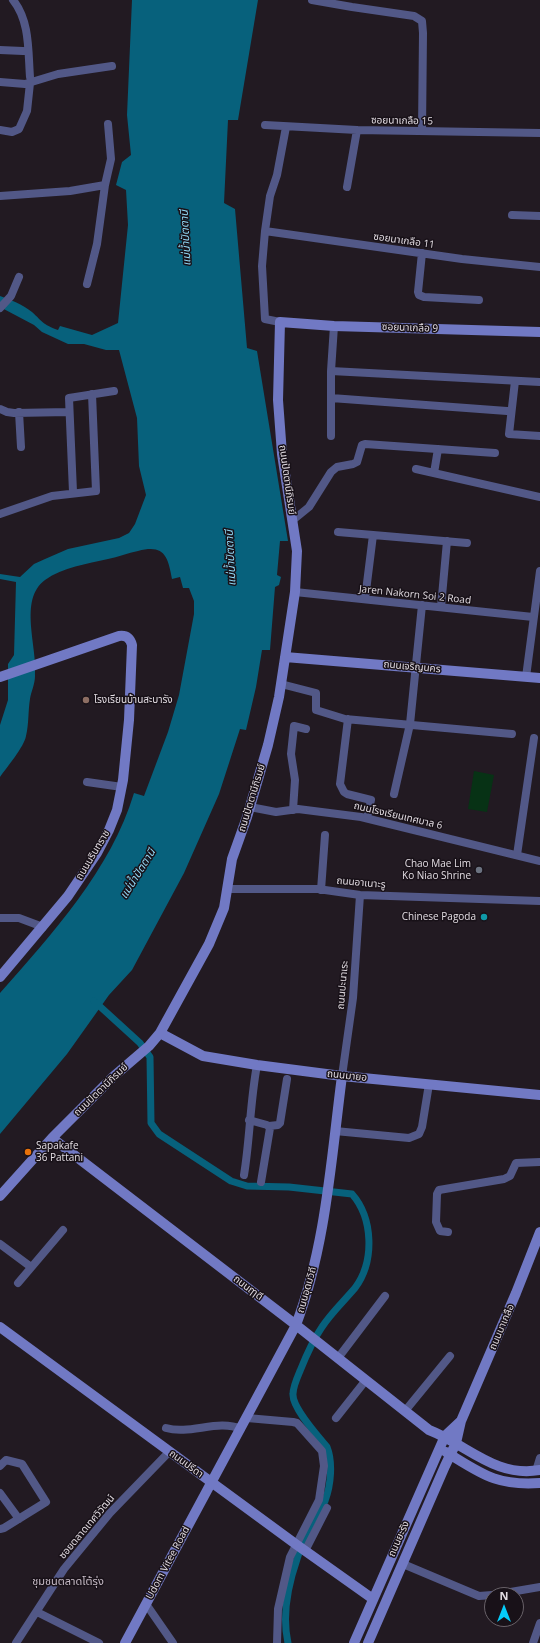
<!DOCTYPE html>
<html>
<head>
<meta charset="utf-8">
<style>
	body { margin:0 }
	#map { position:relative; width:540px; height:1643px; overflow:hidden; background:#221a22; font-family:"Open Sans",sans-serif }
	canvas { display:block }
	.north { position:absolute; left:484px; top:1587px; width:40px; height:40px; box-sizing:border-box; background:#181118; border:1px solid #696269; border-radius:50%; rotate:0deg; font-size:11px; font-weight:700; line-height:16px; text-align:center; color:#e2dce2 }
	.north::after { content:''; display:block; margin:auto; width:14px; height:18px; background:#05cbf9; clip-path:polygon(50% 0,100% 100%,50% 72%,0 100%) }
</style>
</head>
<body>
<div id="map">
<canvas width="540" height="1643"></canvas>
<div class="north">N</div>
</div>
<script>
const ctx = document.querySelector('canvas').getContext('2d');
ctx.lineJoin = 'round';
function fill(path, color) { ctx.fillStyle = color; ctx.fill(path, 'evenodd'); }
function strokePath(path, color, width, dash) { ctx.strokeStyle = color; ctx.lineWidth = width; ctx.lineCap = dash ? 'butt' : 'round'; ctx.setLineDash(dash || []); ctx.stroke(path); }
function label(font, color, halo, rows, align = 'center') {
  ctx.font = font + ' "Open Sans","Noto Sans Thai",sans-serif'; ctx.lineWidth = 3; ctx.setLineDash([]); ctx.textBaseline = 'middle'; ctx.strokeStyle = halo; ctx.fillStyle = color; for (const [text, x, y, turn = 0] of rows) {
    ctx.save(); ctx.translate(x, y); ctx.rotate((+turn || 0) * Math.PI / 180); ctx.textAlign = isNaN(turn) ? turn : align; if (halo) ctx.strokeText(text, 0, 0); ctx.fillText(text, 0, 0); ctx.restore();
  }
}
fill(new Path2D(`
	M 474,771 L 494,775 L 487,812 L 468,809 Z`), '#073215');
fill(new Path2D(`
	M 132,0 L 258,0 L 238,120 L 228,120 L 224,203 L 235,209 L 247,348 L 257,351 L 288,541 L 280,541 L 277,575 L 281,577 L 279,585 L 275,587 L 270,650 L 262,650 L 256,687 L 246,730 L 240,729 L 219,794 L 184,873 L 132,970 L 109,995 L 67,1054 L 0,1134 L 0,993 C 52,934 111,870 134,793 L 144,796 L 168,732 L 179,695 L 194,614 L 194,601 L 189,588 L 183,588 L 180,577 L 172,579 C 168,556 164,544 138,551 C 128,553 118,557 108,559 C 87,564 63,567 45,580 C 18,600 38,647 35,676 C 35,684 31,692 30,699 C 28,711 29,724 26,736 C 24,747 7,767 0,777 L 0,725 L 8,700 L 8,664 L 14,655 L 16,582 L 0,579 L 0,574 L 20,577 L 34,564 L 45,559 L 68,549 L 119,538 L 129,533 L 135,524 L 146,495 L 139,466 L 137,418 L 119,350 L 106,350 L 84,344 L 68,344 L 42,332 L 34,325 L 0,307 L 0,296 C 11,300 22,304 32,312 C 43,322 42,324 58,330 L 60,326 L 92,335 L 118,323 L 128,225 L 126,190 L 116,185 L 122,162 L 131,155 L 127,115 Z`), '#07617c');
strokePath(new Path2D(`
	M 94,1001 L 140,1043 L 150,1057 L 151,1123 L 159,1134 L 231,1181 L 247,1186 L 289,1187 L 352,1194 C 373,1218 375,1261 355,1288 C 344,1301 331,1313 322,1327 C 313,1340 306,1356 300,1371 C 297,1378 293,1387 293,1394 C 292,1408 318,1436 327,1447 C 333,1462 331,1485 325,1501 C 322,1508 316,1515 312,1522 C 306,1533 301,1546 297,1559 C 288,1585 282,1616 288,1643`), '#07617c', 7);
strokePath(new Path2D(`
	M 13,0 C 30,21 28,51 30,77
	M 312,0 L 352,7 L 414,16 L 422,21 L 423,33 L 422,131
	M 0,50 L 23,51
	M 0,82 L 25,84 L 58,74 L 112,66
	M 265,125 L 357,130 L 540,133
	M 0,130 L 12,132 L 19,129 L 27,111 L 30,83
	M 347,187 L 357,130
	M 0,196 L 70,191 L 105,185 L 111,159 L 108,124
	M 512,215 L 540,216
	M 265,231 L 462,259 L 540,267
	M 422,253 L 418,292 L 419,295 L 424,297 L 479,300
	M 87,284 L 97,244 L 105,185
	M 0,308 L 11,296 L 19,277
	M 280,322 L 265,319 L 262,266 L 265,231 L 270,196 L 277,175 L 286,127
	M 331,371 L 540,382
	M 515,381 L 509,434 L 540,436
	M 331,398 L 507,411
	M 0,409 L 7,412 L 14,413 L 69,412
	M 19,412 L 21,447
	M 331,436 L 331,371 L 334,326
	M 416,469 L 540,497
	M 434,473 L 438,449
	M 73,492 L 69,398 L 114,391
	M 0,514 L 52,496 L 96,491 L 92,394
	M 293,520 L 309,507 L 331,472 L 337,467 L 353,464 L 357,462 L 362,445 L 365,444 L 495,453
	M 338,532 L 467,543
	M 295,592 L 533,617
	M 365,599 L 373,535
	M 441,607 L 447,541
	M 526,677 L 540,571
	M 281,684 L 316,693 L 316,710 L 345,719 L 512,734
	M 348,719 L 340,784 L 344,792 L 347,794 L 371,800 L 367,818
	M 87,782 L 122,787
	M 394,794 L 410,724 L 422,605
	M 250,807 L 276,812 L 298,809 L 361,817 L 540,861
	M 293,810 L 295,780 L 291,754 L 294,726 L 306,729
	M 517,855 L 534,738
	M 228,889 L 318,889 L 360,895 L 540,901
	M 321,890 L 325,835
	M 0,918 L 19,918 L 43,927
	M 342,1076 L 353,998 L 360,895
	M 249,1120 L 267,1125 L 270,1128 L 261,1182
	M 269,1126 L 278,1125 L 280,1123 L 287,1079
	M 335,1131 L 409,1138 L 419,1134 L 422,1127 L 429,1084
	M 244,1175 C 250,1139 250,1102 257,1065
	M 448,1232 L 440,1231 L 436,1222 L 437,1194 L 439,1190 L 504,1179 L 510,1176 L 516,1163 L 540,1162
	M 0,1244 L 31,1267
	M 18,1283 L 63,1230
	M 338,1358 L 385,1296
	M 405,1411 L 450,1356
	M 247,1418 L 293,1422 L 297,1423 L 322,1451 L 324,1466 L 319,1500 L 290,1557 L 278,1609 L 277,1643
	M 336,1418 L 366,1380
	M 166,1428 C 190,1435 218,1419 241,1429
	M 0,1466 L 6,1460 L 22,1464 L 46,1502 L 4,1528 L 0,1529
	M 536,1471 L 540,1458
	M 0,1493 L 19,1519
	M 305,1551 L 327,1508
	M 403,1564 L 479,1596 L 492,1595
	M 493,1595 L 540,1587
	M 146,1604 L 173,1643
	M 37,1612 L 99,1643
	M 16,1643 L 64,1569 L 110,1513 L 169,1452
	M 533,1643 L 540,1623`), '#525887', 8);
strokePath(new Path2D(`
	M 285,657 L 540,678
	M 0,677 L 119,636 C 126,635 130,638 132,645 L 129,720 L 123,780 L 117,810 L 109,830 L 97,853 L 68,896 L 0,977
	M 160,1033 L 203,1056 L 257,1065 L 342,1076 L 540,1095
	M 52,1138 L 296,1325 L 429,1430 C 468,1445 495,1478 540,1470
	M 0,1196 L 52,1138 L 114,1076 L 149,1046 L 160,1033 L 209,944 L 224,908 L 232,859 L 247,817 L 268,745 L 279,697 L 295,592 L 297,551 L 282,454 L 278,400 L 280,322 L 334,326 L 540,332
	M 0,1327 L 297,1545 L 373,1599
	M 446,1452 C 482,1474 496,1486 540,1483
	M 125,1643 L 296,1325 C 326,1246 331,1160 342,1076
	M 354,1643 L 445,1436 L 461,1421
	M 368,1643 L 445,1466 L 456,1443 L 461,1421 L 516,1293 L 540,1232`), '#7179c4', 10);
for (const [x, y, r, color] of [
	[86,700,4,"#8d6e63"],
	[479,870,4,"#6b7280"],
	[484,917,4,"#0f9aa8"],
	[28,1152,4,"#e8710a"]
]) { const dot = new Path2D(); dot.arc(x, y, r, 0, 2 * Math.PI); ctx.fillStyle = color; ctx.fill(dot); strokePath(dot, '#181118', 1.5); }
label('10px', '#e2dce2', '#181118', [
	["ซอยนาเกลือ 15",402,121,1],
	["ซอยนาเกลือ 11",404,241,8],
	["ซอยนาเกลือ 9",410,328,2],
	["ถนนปัตตานีภิรมย์",287,480,82],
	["Jaren Nakorn Soi 2 Road",415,595,6],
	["ถนนเจริญนคร",412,667,5],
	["ถนนปัตตานีภิรมย์",252,798,-73],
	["ถนนโรงเรียนเทศบาล 6",398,816,13],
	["ถนนนรินทราช",93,855,-59],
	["ถนนอาเนาะรู",361,883,5],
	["ถนนปะนาเระ",343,985,-85],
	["ถนนมายอ",347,1076,6],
	["ถนนปัตตานีภิรมย์",101,1090,-44],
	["ถนนฤๅดี",248,1288,37],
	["ถนนอุดมวิถี",307,1290,-74],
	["ถนนนาเกลือ",502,1327,-67],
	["ถนนปรีดา",186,1464,36],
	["ซอยตลาดเทศวิวัฒน์",87,1527,-50],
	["ถนนยะรัง",399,1539,-66],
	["Udom Vitee Road",168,1563,-62]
]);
label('10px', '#e2dce2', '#181118', [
	["โรงเรียนบ้านสะบารัง",94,700],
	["Chao Mae Lim",471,864,"right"],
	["Ko Niao Shrine",471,876,"right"],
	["Chinese Pagoda",476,917,"right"],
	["Sapakafe",36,1146],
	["36 Pattani",36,1158]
], 'left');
label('italic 11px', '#91d9f6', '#181118', [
	["แม่น้ำปัตตานี",186,238,-93],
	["แม่น้ำปัตตานี",231,558,-93],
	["แม่น้ำปัตตานี",138,874,-58]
]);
label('11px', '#c5bac5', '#181118', [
	["ชุมชนตลาดโต้รุ่ง",68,1582]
]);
</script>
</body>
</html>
